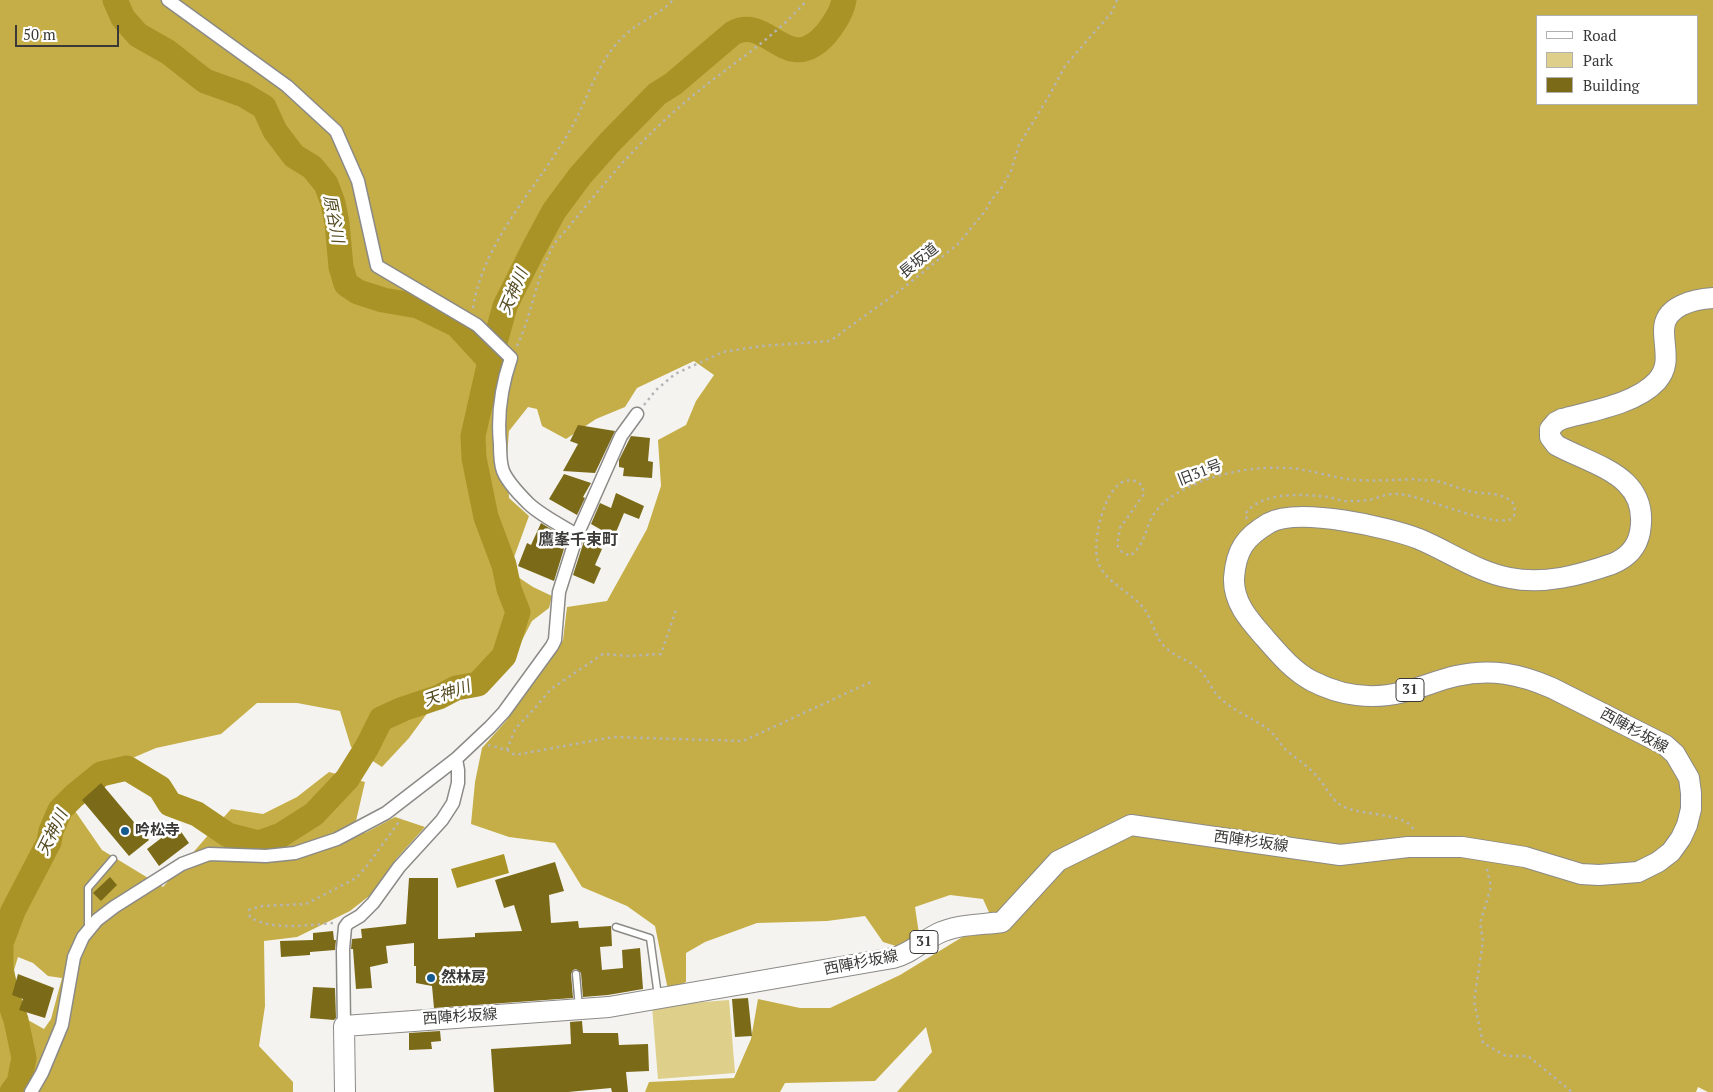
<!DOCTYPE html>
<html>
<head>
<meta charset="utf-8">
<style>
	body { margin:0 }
	#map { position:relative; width:1713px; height:1092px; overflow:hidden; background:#f4f3f0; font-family:"PT Serif",serif }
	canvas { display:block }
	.legend { position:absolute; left:1536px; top:15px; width:162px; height:90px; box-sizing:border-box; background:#fff; border:1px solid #b0b0af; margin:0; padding:6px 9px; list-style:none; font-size:15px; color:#3a3938 }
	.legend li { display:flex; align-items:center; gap:10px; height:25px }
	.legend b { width:25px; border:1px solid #b0b0af }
	.scale { position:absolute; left:15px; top:25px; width:104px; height:22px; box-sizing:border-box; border:2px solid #3a3938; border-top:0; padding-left:6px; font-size:15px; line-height:18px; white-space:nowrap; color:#3a3938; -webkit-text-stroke:4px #fff; paint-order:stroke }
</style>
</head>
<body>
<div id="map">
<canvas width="1713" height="1092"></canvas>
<ul class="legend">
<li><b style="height:6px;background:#fff"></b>Road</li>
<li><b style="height:14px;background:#decf8a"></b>Park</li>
<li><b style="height:14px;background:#7b6a17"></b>Building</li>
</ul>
<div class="scale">50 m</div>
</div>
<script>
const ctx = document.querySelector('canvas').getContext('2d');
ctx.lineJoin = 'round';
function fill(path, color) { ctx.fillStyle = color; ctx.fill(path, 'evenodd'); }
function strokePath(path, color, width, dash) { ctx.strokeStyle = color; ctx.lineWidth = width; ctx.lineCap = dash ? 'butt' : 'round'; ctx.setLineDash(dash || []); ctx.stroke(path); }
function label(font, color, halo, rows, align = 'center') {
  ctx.font = font + ' "PT Serif","Noto Sans JP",serif'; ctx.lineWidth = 5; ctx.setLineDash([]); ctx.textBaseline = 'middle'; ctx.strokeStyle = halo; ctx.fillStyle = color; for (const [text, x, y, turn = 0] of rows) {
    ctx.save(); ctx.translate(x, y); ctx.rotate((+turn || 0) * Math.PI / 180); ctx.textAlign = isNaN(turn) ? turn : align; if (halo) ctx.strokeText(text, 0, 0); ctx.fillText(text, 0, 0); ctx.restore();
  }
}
fill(new Path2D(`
	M 729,1000 L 735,1073 L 658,1079 L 652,1006 Z`), '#decf8a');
fill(new Path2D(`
	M 0,0 L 1713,0 L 1713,1092 L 1708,1092 L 1698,1087 L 1696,1092 L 897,1092 L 932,1052 L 926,1027 L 875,1081 L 785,1083 L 780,1092 L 645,1092 L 649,1082 L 734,1078 L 751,1039 L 758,999 L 800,1008 L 830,1008 L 900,975 L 992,919 L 983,899 L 950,895 L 915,907 L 919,934 L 896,946 L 883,942 L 865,916 L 827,921 L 757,923 L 705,942 L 686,953 L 686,982 L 668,990 L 655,926 L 627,906 L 582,887 L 555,843 L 509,837 L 471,824 L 475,782 L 482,748 L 506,721 L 563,640 L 567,607 L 607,601 L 647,529 L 661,486 L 658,440 L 686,425 L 696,401 L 714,375 L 694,361 L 637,388 L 625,407 L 596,419 L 566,439 L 542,426 L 537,409 L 528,407 L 509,431 L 507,456 L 509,498 L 529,516 L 509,571 L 533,587 L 552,596 L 549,608 L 532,621 L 519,646 L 491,683 L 431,708 L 409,738 L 382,767 L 351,747 L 340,711 L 297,703 L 257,703 L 221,734 L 156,748 L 123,762 L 86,774 L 64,795 L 102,850 L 163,887 L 231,809 L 263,814 L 297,797 L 329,772 L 365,782 L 356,821 L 365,833 L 395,817 L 425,827 L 397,858 L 373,893 L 350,911 L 297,937 L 264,941 L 265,1006 L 259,1046 L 293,1082 L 293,1092 L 0,1092 ZM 1537,16 L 1697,16 L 1697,104 L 1537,104 ZM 18,957 L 33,963 L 48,976 L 62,978 L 51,1019 L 44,1029 L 3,1006 Z`), '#c5ae47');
fill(new Path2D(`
	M 504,854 L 509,873 L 457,888 L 451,869 Z`), '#a99326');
strokePath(new Path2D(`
	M 115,0 L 123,18 L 138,35 L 168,52 L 205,81 L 244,95 L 264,107 L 275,131 L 294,156 L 312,167 L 326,184 L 333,203 L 337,223 L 341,267 L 346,284 L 358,292 L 383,300 L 418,306 L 457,325 L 490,361
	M 12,1092 L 19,1083 L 24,1058 L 16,1020 L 6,992 L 1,969 L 1,943 L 13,911 L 49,842 L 51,831 L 60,810 L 74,796 L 101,774 L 127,768 L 160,788 L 170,804 L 197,814 L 228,835 L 259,843 L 281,835 L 314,814 L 347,779 L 367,747 L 381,719 L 403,709 L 439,697 L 456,688 L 478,684 L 504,656 L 518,612 L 509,589 L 504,565 L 486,517 L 474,458 L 473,436 L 490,361 L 505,306 L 533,250 L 554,211 L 580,176 L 610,142 L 657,94 L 673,84 L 733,33 C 768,14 787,78 826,34 C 834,24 842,12 844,0`), '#a99326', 25);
fill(new Path2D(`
	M 578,425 L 615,431 L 595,473 L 563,471 L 578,444 L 570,441 Z
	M 631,436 L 650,438 L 648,461 L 653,462 L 652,478 L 623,476 L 624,468 L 619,467 L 619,460 Z
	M 564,474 L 591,483 L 583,497 L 585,498 L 577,515 L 549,499 Z
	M 616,493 L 644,506 L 639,519 L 624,513 L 614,537 L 591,524 L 600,503 L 611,508 Z
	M 541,523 L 567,539 L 554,581 L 518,566 L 527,543 L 531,545 Z
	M 584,541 L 602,549 L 595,565 L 601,568 L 594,584 L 573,575 Z
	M 101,783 L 149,840 L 129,856 L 82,800 Z
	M 177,826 L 189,843 L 159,866 L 147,849 Z
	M 555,862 L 564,891 L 549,895 L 551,923 L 578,921 L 579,928 L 611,926 L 612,946 L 600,947 L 602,970 L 623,968 L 622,950 L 640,948 L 643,989 L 608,995 L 583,997 L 581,973 L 576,969 L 573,970 L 571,974 L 573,998 L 434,1008 L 432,986 L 416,983 L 416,966 L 414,966 L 414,943 L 386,946 L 388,963 L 370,967 L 372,988 L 356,989 L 353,949 L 351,949 L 352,939 L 362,938 L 361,929 L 406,924 L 409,878 L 438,878 L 438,939 L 475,937 L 475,933 L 522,931 L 514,905 L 504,908 L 495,880 Z
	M 110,877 L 117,885 L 101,901 L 93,893 Z
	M 333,931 L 334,940 L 336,940 L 335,950 L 310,952 L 310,955 L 281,957 L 280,941 L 313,940 L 313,933 Z
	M 18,974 L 54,988 L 45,1018 L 19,1010 L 23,999 L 12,995 Z
	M 313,987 L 335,988 L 336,1018 L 334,1020 L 310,1018 Z
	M 748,998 L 752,1036 L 735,1037 L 732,999 Z
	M 582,1021 L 583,1033 L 618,1033 L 619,1045 L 648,1044 L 649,1071 L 626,1072 L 628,1092 L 612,1092 L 611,1088 L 568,1092 L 494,1092 L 491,1049 L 571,1044 L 570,1022 Z
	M 440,1031 L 441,1041 L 431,1042 L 432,1049 L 409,1050 L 409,1033 Z`), '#7b6a17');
const lane = new Path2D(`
	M 616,927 L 650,938 L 658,996
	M 88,930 L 88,888 L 113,859
	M 576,974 L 579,1008`);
const street = new Path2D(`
	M 168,0 L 287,86 L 336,131 L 358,181 L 377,266 L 477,325 L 511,358 C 501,387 497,414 500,444 C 500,453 500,463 503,471 C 508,483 520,495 529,504 C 542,516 562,526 577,535
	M 344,1026 L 343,949 L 345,927 L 348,923 L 360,916 L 373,903 L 399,867 L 442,820 L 453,803 L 458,783 L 458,770 L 456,759
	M 31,1092 L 42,1073 L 62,1025 L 74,957 L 83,937 L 97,920 L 114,907 L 182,864 L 209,854 L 266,856 L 295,853 L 337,839 L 386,813 L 456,759 L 490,727 L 504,712 L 552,646 L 555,640 L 559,592 L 577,535 L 621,436 L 637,414`);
const primary = new Path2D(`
	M 345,1092 L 344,1026 L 609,1007 L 893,958 C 910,954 921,942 937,934 C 956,924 981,925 1002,922 L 1058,861 L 1131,825 L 1340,855 L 1408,847 L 1462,847 L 1525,857 L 1581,874 L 1599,875 L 1638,872 L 1658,862 L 1671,852 L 1681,838 L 1687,825 L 1691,809 L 1691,793 L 1689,778 L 1675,754 L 1665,745 L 1552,688 C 1520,674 1491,668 1456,676 C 1438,680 1421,688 1403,692 C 1373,700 1341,696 1312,681 C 1293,671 1279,654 1265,638 C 1250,621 1233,603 1234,578 C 1236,550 1245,537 1269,523 C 1299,507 1388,527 1419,539 C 1450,552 1477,572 1510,578 C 1544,585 1580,575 1612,564 C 1627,558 1637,548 1640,532 C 1650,475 1594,466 1556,445 L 1550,437 L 1550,429 L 1556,422 L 1562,419 C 1591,411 1636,404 1657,381 C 1671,365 1664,350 1664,330 C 1664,306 1694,299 1713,298`);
strokePath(lane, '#8b8a87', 9);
strokePath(street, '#8b8a87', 15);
strokePath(primary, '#8b8a87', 22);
strokePath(new Path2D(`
	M 473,308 C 484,239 536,190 569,132 C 588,101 596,62 624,36 C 638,22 659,15 673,0
	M 517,346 C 533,312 536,275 555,243 C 560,236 567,230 572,223 C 606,181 641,139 683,104 C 724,68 771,42 807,0
	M 644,405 L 656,390 L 675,374 L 723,352 L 762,346 L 830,341 L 902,289 L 958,244 L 986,210 L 991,200 L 1002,187 L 1011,171 L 1019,145 L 1049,96 L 1065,66 L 1112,12 L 1117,0
	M 1247,519 L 1245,514 C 1262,491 1302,494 1328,497 C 1335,498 1343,502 1350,501 C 1357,501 1366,501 1373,499 C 1382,496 1390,493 1399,494 C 1425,496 1496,530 1513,518 L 1515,513 L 1514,504 C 1503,491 1484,495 1469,491 C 1457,488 1444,482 1431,480 C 1426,480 1421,481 1416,479 C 1395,480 1375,481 1355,480 C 1332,478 1310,469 1287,468 C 1247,466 1205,475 1171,497 C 1164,501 1156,510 1152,517 C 1145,531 1144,546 1130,556 L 1122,552 L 1117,545 L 1120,528 L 1144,494 L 1142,485 C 1110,460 1090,539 1098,562 C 1105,583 1132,592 1145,610 C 1152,620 1156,638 1164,646 C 1173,656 1189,660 1199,669 C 1207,677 1211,689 1219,697 C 1227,705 1240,713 1250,718 C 1256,722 1264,725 1269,730 C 1276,736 1280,744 1286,750 C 1298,760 1311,768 1320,780 C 1326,787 1331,798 1339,804 C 1356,817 1408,811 1414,831
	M 488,745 L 507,750 L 515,755 L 613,737 L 743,741 L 873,681
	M 507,750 L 515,729 L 534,709 L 551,689 L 603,654 L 628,656 L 661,654 L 676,610
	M 1487,869 L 1491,887 L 1480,923 L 1483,941 L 1474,1001 L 1483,1043 L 1506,1056 L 1528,1056 L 1572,1092
	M 333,923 C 308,925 271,931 250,917 L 249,910 L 262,906 L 306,904 L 356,878 L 366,867 L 401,819`), '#b6b5b3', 2.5, [2.5, 4]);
strokePath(lane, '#fff', 6);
strokePath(street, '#fff', 12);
strokePath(primary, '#fff', 20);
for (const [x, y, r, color] of [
	[125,831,5,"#165b8f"],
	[431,978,5,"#165b8f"]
]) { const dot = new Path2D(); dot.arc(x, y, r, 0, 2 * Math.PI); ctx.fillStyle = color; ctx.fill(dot); strokePath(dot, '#fff', 2); }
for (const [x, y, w] of [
	[1410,690,28],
	[924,942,28]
]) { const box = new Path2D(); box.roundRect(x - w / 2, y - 11.5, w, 23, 4); ctx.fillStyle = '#fff'; ctx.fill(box); strokePath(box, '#3a3938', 1); }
label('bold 14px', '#3a3938', null, [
	["31",1410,690],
	["31",924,942]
]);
label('15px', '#3a3938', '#fff', [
	["長坂道",919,261,-39],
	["旧31号",1200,473,-21],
	["西陣杉坂線",1634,731,29],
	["西陣杉坂線",1251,842,8],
	["西陣杉坂線",861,963,-11],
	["西陣杉坂線",460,1017,-4]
]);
label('bold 15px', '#3a3938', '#fff', [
	["吟松寺",135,831],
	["然林房",441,978]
], 'left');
label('italic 16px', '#554c22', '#fff', [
	["原谷川",333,219,79],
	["天神川",514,292,-67],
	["天神川",447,694,-19],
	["天神川",53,833,-64]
]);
label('bold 16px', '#3d3c3a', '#fff', [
	["鷹峯千束町",578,540]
]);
</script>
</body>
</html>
